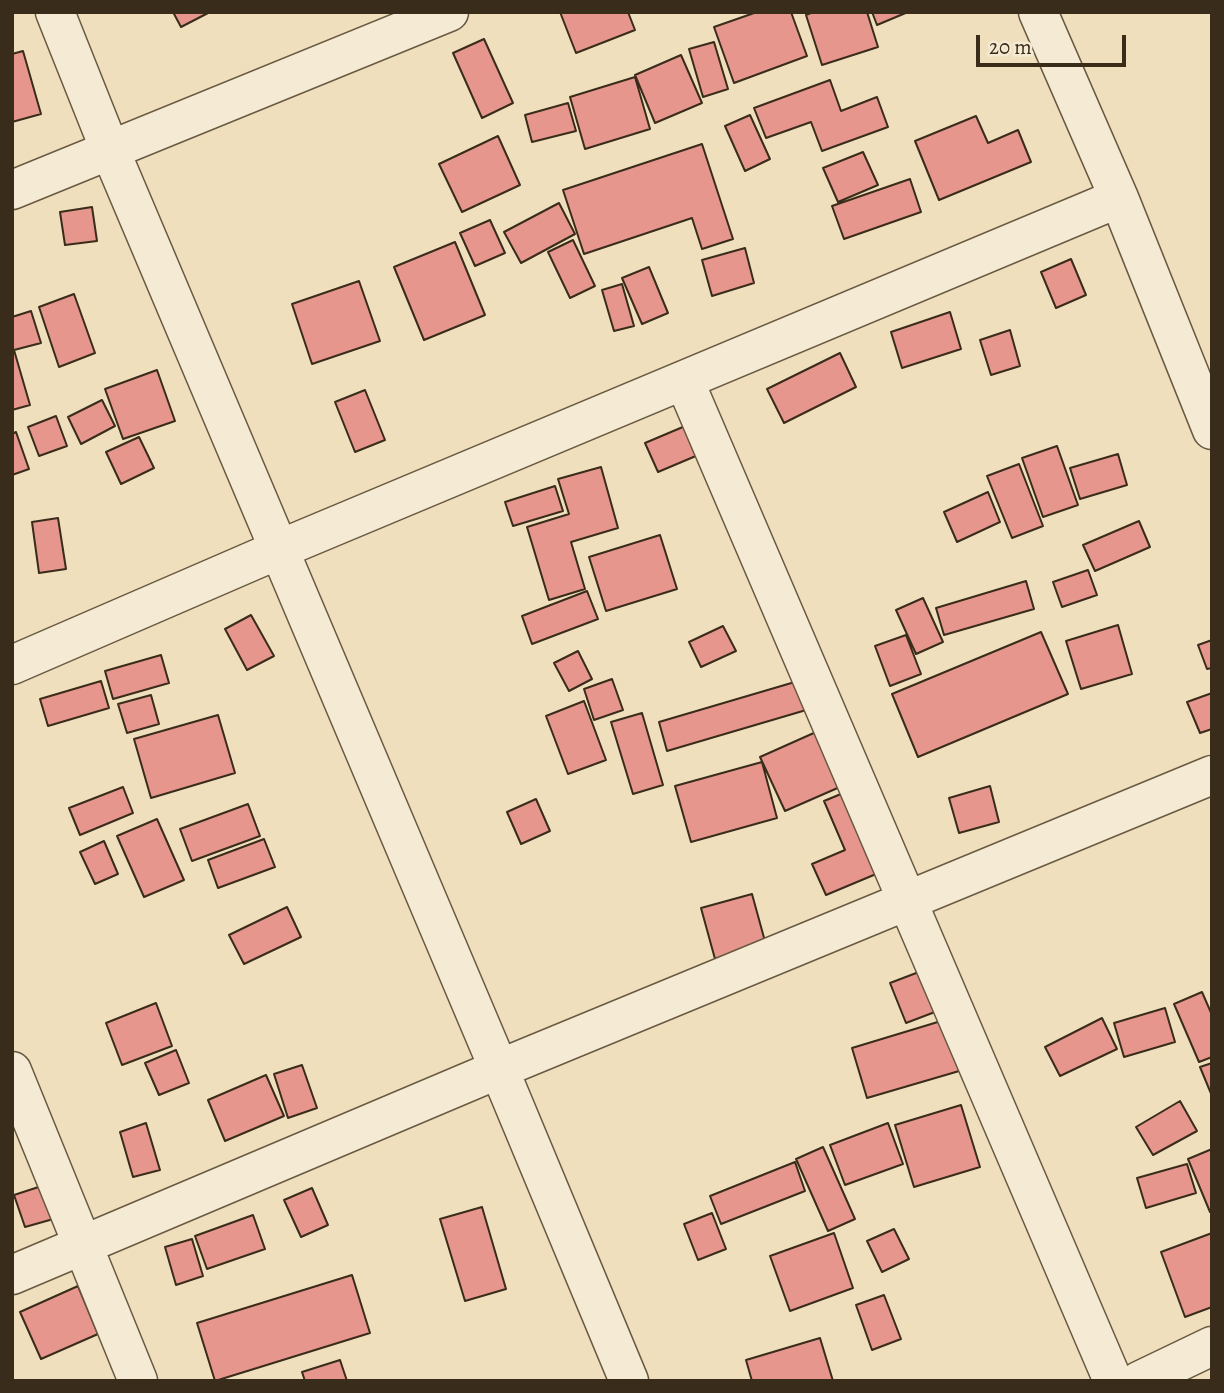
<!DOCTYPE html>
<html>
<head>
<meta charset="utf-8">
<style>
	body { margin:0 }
	#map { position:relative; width:1224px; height:1393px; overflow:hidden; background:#f0dfbc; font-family:Alegreya,serif }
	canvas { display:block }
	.frame { position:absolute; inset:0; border:14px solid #3a2c1a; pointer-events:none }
	.scale { position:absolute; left:976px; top:35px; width:150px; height:32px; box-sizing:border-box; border:4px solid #3a2c1a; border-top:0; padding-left:9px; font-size:21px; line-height:24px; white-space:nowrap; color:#3a2c1a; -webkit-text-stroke:5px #f5ead3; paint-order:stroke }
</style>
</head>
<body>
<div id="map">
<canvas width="1224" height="1393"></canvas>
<div class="frame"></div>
<div class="scale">20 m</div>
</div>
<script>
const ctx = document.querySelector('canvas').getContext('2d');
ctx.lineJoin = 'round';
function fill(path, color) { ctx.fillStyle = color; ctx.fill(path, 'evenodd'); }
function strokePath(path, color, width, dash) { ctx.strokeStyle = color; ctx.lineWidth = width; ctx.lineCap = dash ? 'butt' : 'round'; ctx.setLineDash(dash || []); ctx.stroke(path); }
const building = new Path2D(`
	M 173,12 L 210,12 L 181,27 Z
	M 560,12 L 628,12 L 635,30 L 576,53 Z
	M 757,12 L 791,12 L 807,56 L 734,83 L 714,27 Z
	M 813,12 L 867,12 L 878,47 L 822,65 L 806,15 Z
	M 872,12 L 908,12 L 877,25 Z
	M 484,39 L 513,103 L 482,118 L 453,53 Z
	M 714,42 L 728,89 L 703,97 L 689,49 Z
	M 23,51 L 41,114 L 12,122 L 12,54 Z
	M 681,55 L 702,103 L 655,123 L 635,75 Z
	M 635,77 L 650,129 L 585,149 L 570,97 Z
	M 830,80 L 841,111 L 877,97 L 888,127 L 822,151 L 811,122 L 766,138 L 754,108 Z
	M 568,103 L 576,131 L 532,142 L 525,115 Z
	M 750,115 L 770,159 L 745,171 L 725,126 Z
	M 976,116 L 988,143 L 1018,130 L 1031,162 L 939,200 L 915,141 Z
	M 498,136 L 520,185 L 462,212 L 439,164 Z
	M 702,144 L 733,239 L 702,249 L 692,218 L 584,254 L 563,190 Z
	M 863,152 L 878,185 L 838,202 L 823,168 Z
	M 910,179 L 921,212 L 844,239 L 832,206 Z
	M 559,203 L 575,234 L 521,263 L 504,232 Z
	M 92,207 L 97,241 L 65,245 L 60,212 Z
	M 490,220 L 505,253 L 475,266 L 460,233 Z
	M 573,240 L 595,286 L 570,298 L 548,252 Z
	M 455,242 L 485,315 L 424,340 L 394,267 Z
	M 745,248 L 754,283 L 712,296 L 702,260 Z
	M 1071,259 L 1086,295 L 1056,308 L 1041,272 Z
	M 649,267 L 668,313 L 642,324 L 622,278 Z
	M 359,281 L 380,341 L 312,364 L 292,304 Z
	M 622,284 L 634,326 L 614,331 L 602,290 Z
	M 74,294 L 95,353 L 59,367 L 39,307 Z
	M 31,311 L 41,343 L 14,350 L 30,405 L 12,410 L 12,317 Z
	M 950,312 L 961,349 L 902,368 L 891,332 Z
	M 1010,330 L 1020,366 L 991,375 L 980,340 Z
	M 840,353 L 856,387 L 784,423 L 767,389 Z
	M 157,370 L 175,421 L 123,439 L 105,389 Z
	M 365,390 L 385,440 L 355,452 L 335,402 Z
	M 102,400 L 115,426 L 81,444 L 68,417 Z
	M 56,416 L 67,446 L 39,456 L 28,427 Z
	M 697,421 L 710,450 L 658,472 L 645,443 Z
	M 16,432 L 29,469 L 12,475 L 12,434 Z
	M 139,437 L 154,468 L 121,484 L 106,452 Z
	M 1057,446 L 1078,505 L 1043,517 L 1022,458 Z
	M 1118,454 L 1127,485 L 1080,499 L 1070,468 Z
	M 1019,464 L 1043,526 L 1012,538 L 987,476 Z
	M 601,467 L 618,528 L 571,542 L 585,589 L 549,600 L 527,527 L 569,514 L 558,479 Z
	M 555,486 L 563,511 L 513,526 L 505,502 Z
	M 988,492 L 1000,522 L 957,542 L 944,512 Z
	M 58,518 L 66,569 L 39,573 L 32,522 Z
	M 1139,521 L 1150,547 L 1095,571 L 1083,545 Z
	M 660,535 L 677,589 L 606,611 L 589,557 Z
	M 1088,570 L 1097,595 L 1062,607 L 1053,582 Z
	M 1026,581 L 1034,609 L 944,635 L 936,608 Z
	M 587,591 L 598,619 L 532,644 L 522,616 Z
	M 923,598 L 943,642 L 916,654 L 896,610 Z
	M 251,615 L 274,656 L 247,670 L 225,629 Z
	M 1118,625 L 1132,674 L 1081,689 L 1066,641 Z
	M 723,626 L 736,651 L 701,667 L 689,642 Z
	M 1041,632 L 1068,694 L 918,757 L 892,694 Z
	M 906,635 L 921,674 L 890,686 L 875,646 Z
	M 1212,640 L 1212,668 L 1207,669 L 1198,645 Z
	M 578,651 L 592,679 L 569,691 L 554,663 Z
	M 161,655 L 169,683 L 113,699 L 105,671 Z
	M 612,679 L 623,710 L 594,720 L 584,689 Z
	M 805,679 L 813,708 L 667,751 L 659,722 Z
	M 101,681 L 109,708 L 48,726 L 40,699 Z
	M 1212,693 L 1212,729 L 1200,733 L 1187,702 Z
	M 151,695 L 159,724 L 127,733 L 118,704 Z
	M 584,701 L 606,760 L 568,774 L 546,716 Z
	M 642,713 L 663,785 L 633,794 L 611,722 Z
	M 218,715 L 235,773 L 151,798 L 134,739 Z
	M 825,728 L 849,783 L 785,811 L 760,757 Z
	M 762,762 L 777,818 L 691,842 L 675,786 Z
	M 990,786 L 999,822 L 959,833 L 949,798 Z
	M 123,787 L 133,813 L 80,835 L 69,808 Z
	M 853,789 L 888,869 L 826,895 L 812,864 L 845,850 L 824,801 Z
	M 536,799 L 550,831 L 521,844 L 507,812 Z
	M 248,804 L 260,836 L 192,861 L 180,829 Z
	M 157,819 L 184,880 L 144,897 L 117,836 Z
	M 264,839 L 275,867 L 218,888 L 208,860 Z
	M 104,841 L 118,874 L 95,884 L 80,852 Z
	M 752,894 L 766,945 L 715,959 L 701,908 Z
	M 287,907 L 301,937 L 244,964 L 229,935 Z
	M 932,967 L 948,1007 L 906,1023 L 890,983 Z
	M 1202,992 L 1212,1015 L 1212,1057 L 1199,1062 L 1174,1004 Z
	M 156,1003 L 172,1046 L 122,1065 L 106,1023 Z
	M 1165,1008 L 1175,1042 L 1124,1057 L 1114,1023 Z
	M 951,1018 L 966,1069 L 867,1098 L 852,1048 Z
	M 1102,1018 L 1117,1049 L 1060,1076 L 1045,1047 Z
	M 176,1050 L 189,1083 L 159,1095 L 145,1063 Z
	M 1212,1063 L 1212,1096 L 1200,1067 Z
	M 302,1065 L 317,1108 L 288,1118 L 274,1074 Z
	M 266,1075 L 284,1116 L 225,1141 L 208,1100 Z
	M 1180,1101 L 1197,1131 L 1153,1155 L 1136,1127 Z
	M 961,1105 L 980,1167 L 914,1187 L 895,1125 Z
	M 146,1123 L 160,1170 L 133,1177 L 120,1132 Z
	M 888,1123 L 903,1164 L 845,1185 L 830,1145 Z
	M 823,1147 L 855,1219 L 828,1231 L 796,1159 Z
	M 1212,1149 L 1212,1212 L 1210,1212 L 1188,1159 Z
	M 795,1162 L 805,1191 L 721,1224 L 710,1196 Z
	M 1187,1164 L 1196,1193 L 1146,1208 L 1137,1178 Z
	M 54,1182 L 64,1216 L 25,1227 L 14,1195 Z
	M 312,1188 L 328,1225 L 301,1237 L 284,1200 Z
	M 482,1207 L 506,1289 L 465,1301 L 440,1219 Z
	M 712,1213 L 726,1249 L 698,1260 L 684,1224 Z
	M 253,1215 L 265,1249 L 207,1269 L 195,1236 Z
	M 894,1229 L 909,1259 L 882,1272 L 867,1241 Z
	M 834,1233 L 853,1288 L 790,1311 L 770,1256 Z
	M 1212,1233 L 1212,1307 L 1185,1317 L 1161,1252 Z
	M 192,1239 L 203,1276 L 176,1285 L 165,1247 Z
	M 352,1275 L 370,1333 L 215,1381 L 197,1323 Z
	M 78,1286 L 98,1334 L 41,1359 L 20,1312 Z
	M 884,1295 L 901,1339 L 872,1350 L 856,1305 Z
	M 820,1338 L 833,1381 L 752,1381 L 746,1360 Z
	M 340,1360 L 347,1381 L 305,1381 L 302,1372 Z`);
fill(building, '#e6968c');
strokePath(building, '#3a2c1a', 2);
const minor = new Path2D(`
	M 55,12 L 110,150 L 499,1069 L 629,1381
	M 1038,12 L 1119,198 L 1212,430
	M 12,190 L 449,12
	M 684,380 L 1113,1381
	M 12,665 L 280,549 L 1119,198
	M 12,1071 L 138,1381
	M 12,1275 L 499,1069 L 1212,775
	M 1139,1381 L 1212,1346`);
strokePath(minor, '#685942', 41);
strokePath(minor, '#f5ead3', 38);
</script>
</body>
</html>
